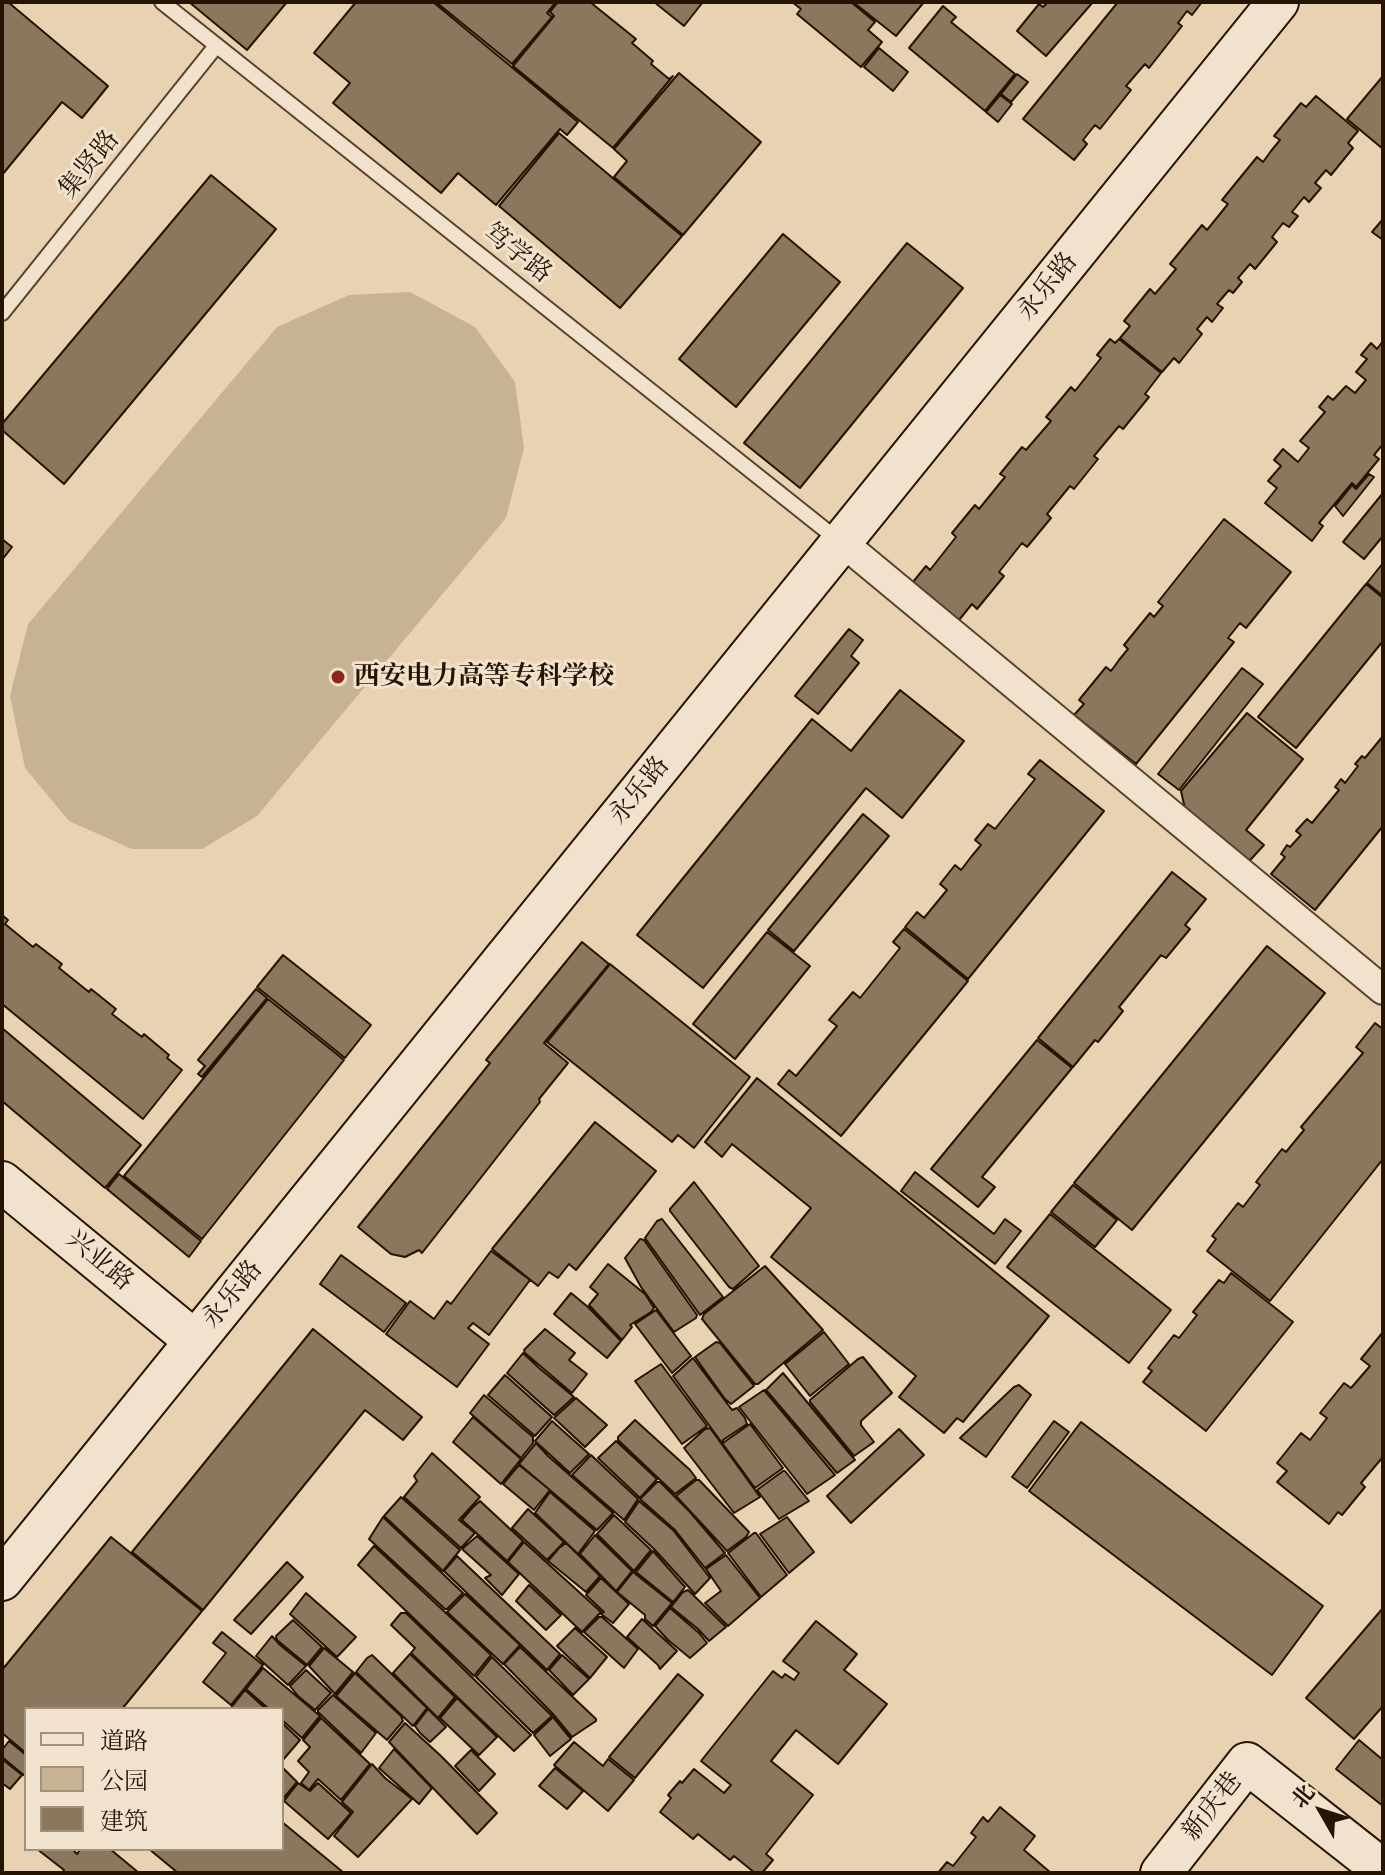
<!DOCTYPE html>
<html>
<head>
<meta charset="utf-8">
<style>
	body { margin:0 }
	#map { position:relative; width:1385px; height:1875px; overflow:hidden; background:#e9d2b2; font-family:"Gentium Book Plus","Noto Serif SC",serif }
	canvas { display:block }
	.frame { position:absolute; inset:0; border:4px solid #261402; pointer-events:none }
	.legend { position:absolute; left:24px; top:1707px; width:260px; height:144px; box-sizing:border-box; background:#f1e2cd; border:2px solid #a0907c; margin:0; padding:10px 14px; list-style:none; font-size:24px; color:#261402 }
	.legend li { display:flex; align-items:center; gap:16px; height:40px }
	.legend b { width:40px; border:2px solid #a0907c }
	.north { position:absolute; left:1281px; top:1771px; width:80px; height:80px; -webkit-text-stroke:6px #f1e2cd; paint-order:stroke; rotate:309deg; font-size:22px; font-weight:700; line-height:32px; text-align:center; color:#261402 }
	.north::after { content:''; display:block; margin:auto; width:28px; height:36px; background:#261402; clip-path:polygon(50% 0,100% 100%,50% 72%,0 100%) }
</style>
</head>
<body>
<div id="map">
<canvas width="1385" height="1875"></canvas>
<div class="frame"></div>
<ul class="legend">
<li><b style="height:10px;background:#f1e2cd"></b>道路</li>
<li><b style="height:22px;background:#c8b294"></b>公园</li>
<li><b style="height:22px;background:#8b775e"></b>建筑</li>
</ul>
<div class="north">北</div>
</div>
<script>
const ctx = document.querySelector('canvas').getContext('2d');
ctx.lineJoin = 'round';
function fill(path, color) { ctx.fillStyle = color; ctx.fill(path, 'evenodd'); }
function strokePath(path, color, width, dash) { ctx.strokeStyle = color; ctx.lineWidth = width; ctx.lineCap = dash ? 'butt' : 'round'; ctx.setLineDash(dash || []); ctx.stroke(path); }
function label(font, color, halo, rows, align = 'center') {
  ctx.font = font + ' "Gentium Book Plus","Noto Serif SC",serif'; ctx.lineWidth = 6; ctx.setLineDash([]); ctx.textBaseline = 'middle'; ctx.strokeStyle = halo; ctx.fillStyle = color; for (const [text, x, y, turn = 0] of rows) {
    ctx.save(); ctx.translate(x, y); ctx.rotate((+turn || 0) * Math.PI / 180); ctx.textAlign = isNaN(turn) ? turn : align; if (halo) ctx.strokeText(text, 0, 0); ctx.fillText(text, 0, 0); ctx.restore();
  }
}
fill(new Path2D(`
	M 410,292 L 475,327 L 515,382 L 524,448 L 506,518 L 257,816 L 202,849 L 132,849 L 69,821 L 25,768 L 10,696 L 28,624 L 277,327 L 349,295 Z`), '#c8b294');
const building = new Path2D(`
	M 2,2 L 8,2 L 108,86 L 82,118 L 62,102 L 2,175 Z
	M 189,2 L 287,2 L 247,50 Z
	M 356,2 L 433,2 L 578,122 L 567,135 L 560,129 L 496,205 L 458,173 L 441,193 L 333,103 L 350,83 L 314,53 Z
	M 436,2 L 556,2 L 547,13 L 552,17 L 512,64 Z
	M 558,2 L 590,2 L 636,39 L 632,43 L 653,61 L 651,64 L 669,79 L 673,76 L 613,148 L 513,66 L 554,16 L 550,12 Z
	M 654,2 L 703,2 L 684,26 Z
	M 792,2 L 851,2 L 875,22 L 868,30 L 882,42 L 861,67 L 797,14 L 801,9 Z
	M 853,2 L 924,2 L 896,36 Z
	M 1048,2 L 1093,2 L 1046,56 L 1017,31 L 1039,4 L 1043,7 Z
	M 1118,2 L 1202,2 L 1192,15 L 1187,11 L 1178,23 L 1182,26 L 1149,68 L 1145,64 L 1126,86 L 1131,90 L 1100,129 L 1095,125 L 1083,140 L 1087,144 L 1074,160 L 1023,119 Z
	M 943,6 L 956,17 L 951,22 L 1015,74 L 985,111 L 909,48 Z
	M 879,48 L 908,72 L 893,91 L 864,67 Z
	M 679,73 L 761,142 L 683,235 L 614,177 L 627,161 L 614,149 Z
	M 1017,74 L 1028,82 L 1011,102 L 1001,94 Z
	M 1383,76 L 1383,149 L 1347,119 Z
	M 1000,95 L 1012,104 L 998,122 L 986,112 Z
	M 1316,96 L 1358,131 L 1348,143 L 1353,148 L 1331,175 L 1326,170 L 1315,183 L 1321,188 L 1309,202 L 1304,197 L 1292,212 L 1298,216 L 1289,227 L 1283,223 L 1272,237 L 1277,242 L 1255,269 L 1250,264 L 1238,278 L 1242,282 L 1233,293 L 1229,290 L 1217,304 L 1223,308 L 1212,322 L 1207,317 L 1197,329 L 1202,334 L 1179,363 L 1174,358 L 1162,372 L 1120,338 L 1130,326 L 1124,321 L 1150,289 L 1155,294 L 1176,269 L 1170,264 L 1202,225 L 1207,230 L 1228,204 L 1222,200 L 1257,157 L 1263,162 L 1271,151 L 1280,140 L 1274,136 L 1301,103 L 1306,107 Z
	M 559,133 L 682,236 L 620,308 L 499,206 Z
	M 211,175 L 276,229 L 64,484 L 2,430 L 2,424 Z
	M 1383,219 L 1383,240 L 1372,232 Z
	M 783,234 L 840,282 L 736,407 L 679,359 Z
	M 907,243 L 963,288 L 800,488 L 744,443 Z
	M 1110,339 L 1115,343 L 1119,339 L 1161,373 L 1145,394 L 1149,397 L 1123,429 L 1119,426 L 1094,456 L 1098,459 L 1074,489 L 1070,486 L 1047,514 L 1051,518 L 1027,547 L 1022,543 L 999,572 L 1004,576 L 977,609 L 972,604 L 959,620 L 913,582 L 926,566 L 930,570 L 956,537 L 952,533 L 975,505 L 979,509 L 1005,477 L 1000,474 L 1022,447 L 1026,450 L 1051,421 L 1046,417 L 1071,387 L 1075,391 L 1101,358 L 1097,355 Z
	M 1383,341 L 1383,444 L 1374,455 L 1379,459 L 1356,487 L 1352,483 L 1319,523 L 1323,526 L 1312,541 L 1265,503 L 1277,488 L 1268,481 L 1281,466 L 1274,460 L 1283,449 L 1298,462 L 1309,448 L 1300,441 L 1325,412 L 1319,407 L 1328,396 L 1333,400 L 1346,386 L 1355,393 L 1366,380 L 1356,372 L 1367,359 L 1361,355 L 1371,343 L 1377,349 Z
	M 1369,474 L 1374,477 L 1343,516 L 1335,506 L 1352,485 L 1356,489 Z
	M 1383,493 L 1383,536 L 1364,559 L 1343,542 Z
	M 1224,519 L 1291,572 L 1246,628 L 1240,623 L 1228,638 L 1234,642 L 1136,764 L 1074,715 L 1084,704 L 1079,700 L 1106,667 L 1111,671 L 1119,660 L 1128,649 L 1124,645 L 1150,613 L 1154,617 L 1163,606 L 1158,602 Z
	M 2,539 L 12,547 L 2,560 Z
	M 1383,563 L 1383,596 L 1367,583 Z
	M 1366,584 L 1383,598 L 1383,641 L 1296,748 L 1258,717 Z
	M 849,629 L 863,640 L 851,656 L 859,663 L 818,714 L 795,696 Z
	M 1242,668 L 1263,684 L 1179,790 L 1158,774 Z
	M 900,690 L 964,741 L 902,818 L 866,788 L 703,988 L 637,935 L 812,719 L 851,751 Z
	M 1247,713 L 1303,759 L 1246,830 L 1264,845 L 1242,869 L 1187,818 L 1181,791 Z
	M 1383,736 L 1383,826 L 1315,910 L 1271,874 L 1285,857 L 1281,854 L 1287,845 L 1290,847 L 1301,835 L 1296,831 L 1307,819 L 1312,823 L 1339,790 L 1335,787 L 1341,779 L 1345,783 L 1358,766 L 1355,764 L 1362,756 L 1365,758 Z
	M 1040,760 L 1104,811 L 968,979 L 905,927 L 917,912 L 924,918 L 947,890 L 940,884 L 955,865 L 961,870 L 971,857 L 981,845 L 975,840 L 988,824 L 995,829 L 1035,779 L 1028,774 Z
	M 863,814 L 889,836 L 794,951 L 768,930 Z
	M 1172,872 L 1206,899 L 1185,925 L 1190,929 L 1166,958 L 1161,955 L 1119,1007 L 1123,1011 L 1098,1042 L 1095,1040 L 1073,1067 L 1038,1038 Z
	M 2,915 L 8,920 L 5,924 L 33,947 L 36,944 L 62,964 L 59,968 L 89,992 L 91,989 L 116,1009 L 112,1014 L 142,1037 L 144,1034 L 169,1055 L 167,1058 L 182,1070 L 143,1119 L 2,1004 Z
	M 904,929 L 968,981 L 841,1136 L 778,1084 L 789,1070 L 796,1076 L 837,1026 L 829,1020 L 853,992 L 860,998 L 900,948 L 893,942 Z
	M 767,932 L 810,966 L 735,1059 L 693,1024 Z
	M 582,942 L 609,964 L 544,1043 L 568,1063 L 539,1099 L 540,1102 L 422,1253 L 419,1250 L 405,1257 L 391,1254 L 358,1227 L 490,1063 L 486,1060 Z
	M 1267,946 L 1325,993 L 1132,1230 L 1074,1183 Z
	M 283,955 L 371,1025 L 345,1058 L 257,987 Z
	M 610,964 L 750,1077 L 694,1148 L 678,1135 L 672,1142 L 547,1042 Z
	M 256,989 L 267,998 L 202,1077 L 198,1074 L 205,1066 L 198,1060 Z
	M 268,999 L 344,1060 L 202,1239 L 124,1176 Z
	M 1375,1023 L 1383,1029 L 1383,1159 L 1270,1301 L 1207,1251 L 1216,1239 L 1212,1236 L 1238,1203 L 1243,1207 L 1260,1185 L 1256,1182 L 1282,1149 L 1286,1152 L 1304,1130 L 1301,1127 L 1363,1053 L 1356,1047 Z
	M 2,1028 L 141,1145 L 105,1188 L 2,1101 Z
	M 1037,1040 L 1072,1068 L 982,1177 L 995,1187 L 978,1207 L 931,1169 Z
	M 757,1078 L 1049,1316 L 963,1422 L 957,1418 L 944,1433 L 899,1397 L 916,1376 L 771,1257 L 811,1208 L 732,1144 L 722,1157 L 705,1142 Z
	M 595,1122 L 656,1171 L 576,1270 L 569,1264 L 558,1278 L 549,1272 L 538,1286 L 492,1249 Z
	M 915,1172 L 994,1234 L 1005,1219 L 1021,1231 L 995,1264 L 901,1191 Z
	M 119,1174 L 201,1241 L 189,1257 L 107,1189 Z
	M 694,1182 L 759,1266 L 733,1289 L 729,1287 L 670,1211 L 670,1209 Z
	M 1073,1185 L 1117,1220 L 1095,1247 L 1051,1212 Z
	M 1050,1214 L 1171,1310 L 1129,1363 L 1007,1267 Z
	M 662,1219 L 723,1297 L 700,1315 L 645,1238 L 657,1221 Z
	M 640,1239 L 644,1240 L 697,1315 L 696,1318 L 674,1332 L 641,1287 L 625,1258 Z
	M 491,1251 L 530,1280 L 489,1335 L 473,1323 L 468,1328 L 489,1344 L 457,1387 L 386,1334 L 410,1301 L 434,1319 L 447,1301 L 451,1304 Z
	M 341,1255 L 406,1303 L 384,1332 L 320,1284 Z
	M 608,1264 L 645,1294 L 654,1308 L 651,1312 L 630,1325 L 632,1327 L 622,1340 L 589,1305 L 598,1294 L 590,1287 Z
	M 765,1266 L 823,1330 L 758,1384 L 755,1384 L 702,1319 L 704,1314 Z
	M 1231,1273 L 1293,1322 L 1206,1431 L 1143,1382 L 1152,1371 L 1148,1368 L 1174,1335 L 1179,1338 L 1197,1315 L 1193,1312 L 1219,1280 L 1224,1283 Z
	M 571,1293 L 588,1307 L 621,1341 L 607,1358 L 554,1314 Z
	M 656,1310 L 691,1356 L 672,1373 L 635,1324 Z
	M 313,1329 L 422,1417 L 403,1440 L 365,1410 L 203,1610 L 132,1552 Z
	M 545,1329 L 575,1353 L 569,1360 L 587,1374 L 572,1393 L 525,1353 L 524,1350 Z
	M 824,1332 L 849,1364 L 810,1396 L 785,1364 Z
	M 1383,1332 L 1383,1459 L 1382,1458 L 1361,1483 L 1365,1487 L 1342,1515 L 1338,1512 L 1329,1524 L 1277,1482 L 1287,1471 L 1277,1463 L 1301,1433 L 1310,1440 L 1327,1418 L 1320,1413 L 1344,1383 L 1351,1388 L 1370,1366 L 1361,1359 Z
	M 716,1342 L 720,1343 L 754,1386 L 731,1404 L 725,1399 L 695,1357 Z
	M 523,1353 L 539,1368 L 574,1397 L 554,1415 L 507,1373 Z
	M 863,1357 L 892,1393 L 861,1421 L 861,1425 L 874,1442 L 854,1456 L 810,1402 L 810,1400 L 858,1359 Z
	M 693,1358 L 732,1410 L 737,1408 L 745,1418 L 747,1424 L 723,1440 L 723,1443 L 750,1424 L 783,1468 L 755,1488 L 673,1376 Z
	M 661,1364 L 707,1426 L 682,1444 L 635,1381 Z
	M 783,1373 L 855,1460 L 837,1473 L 766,1390 Z
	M 505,1375 L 552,1417 L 535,1436 L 488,1395 Z
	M 1019,1385 L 1031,1395 L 986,1457 L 960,1438 L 1014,1387 Z
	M 764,1390 L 835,1475 L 807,1494 L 739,1407 Z
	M 484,1395 L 533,1437 L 533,1443 L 521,1458 L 470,1413 Z
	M 576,1398 L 607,1425 L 585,1447 L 554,1418 Z
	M 473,1417 L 521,1459 L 501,1484 L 453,1442 Z
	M 635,1420 L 690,1470 L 696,1478 L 675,1494 L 618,1440 L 618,1437 Z
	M 552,1421 L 589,1454 L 570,1473 L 535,1441 Z
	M 1054,1421 L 1069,1432 L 1027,1488 L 1012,1477 Z
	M 1081,1422 L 1323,1606 L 1272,1675 L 1029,1491 Z
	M 710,1428 L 760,1497 L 734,1513 L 684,1448 L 705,1429 Z
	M 899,1429 L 924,1455 L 851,1523 L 827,1496 Z
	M 616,1441 L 657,1479 L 640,1498 L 598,1458 Z
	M 536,1443 L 548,1456 L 613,1513 L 597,1530 L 519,1464 Z
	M 432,1453 L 480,1497 L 459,1520 L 475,1533 L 461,1548 L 404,1497 L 417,1481 L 414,1476 Z
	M 591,1455 L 638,1499 L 624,1520 L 572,1475 Z
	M 519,1465 L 550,1490 L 534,1510 L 503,1484 Z
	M 783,1471 L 785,1471 L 809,1501 L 779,1519 L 757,1490 Z
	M 696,1480 L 699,1480 L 749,1532 L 746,1537 L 727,1551 L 676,1496 Z
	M 657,1482 L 660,1482 L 689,1511 L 725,1553 L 705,1568 L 675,1530 L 640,1499 Z
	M 550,1492 L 595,1531 L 578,1554 L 535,1513 Z
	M 401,1497 L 460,1550 L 443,1571 L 384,1516 Z
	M 480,1501 L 523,1541 L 507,1561 L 462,1520 L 473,1507 Z
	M 639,1501 L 673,1530 L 710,1578 L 695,1594 L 654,1549 L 625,1522 Z
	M 528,1509 L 564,1542 L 547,1560 L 512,1528 Z
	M 614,1515 L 651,1550 L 634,1571 L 597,1534 Z
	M 383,1517 L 463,1593 L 447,1609 L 445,1609 L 369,1539 Z
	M 787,1517 L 814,1552 L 789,1573 L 760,1534 Z
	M 754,1533 L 756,1533 L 787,1575 L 761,1597 L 728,1553 Z
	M 595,1535 L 632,1571 L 616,1591 L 580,1554 Z
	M 477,1536 L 519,1574 L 502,1595 L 485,1578 L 491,1575 L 462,1549 Z
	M 111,1537 L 202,1611 L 122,1709 L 26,1709 L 26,1753 L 2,1733 L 2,1670 Z
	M 524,1542 L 601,1612 L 582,1632 L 508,1562 Z
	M 566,1543 L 600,1576 L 586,1592 L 548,1561 L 559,1548 Z
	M 374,1546 L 491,1655 L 474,1676 L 358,1565 Z
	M 653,1551 L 685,1587 L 673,1602 L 636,1572 Z
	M 726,1555 L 760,1598 L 728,1626 L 705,1603 L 721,1591 L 706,1569 Z
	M 457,1556 L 560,1654 L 547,1670 L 444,1571 Z
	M 287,1562 L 303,1577 L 251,1634 L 234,1620 Z
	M 633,1572 L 672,1603 L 653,1626 L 645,1619 L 645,1615 L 617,1592 Z
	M 601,1578 L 629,1604 L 613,1623 L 601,1614 L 604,1612 L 586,1595 Z
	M 529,1585 L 561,1615 L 546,1630 L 516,1601 Z
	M 688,1590 L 726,1627 L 709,1641 L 698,1629 L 671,1607 L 683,1592 Z
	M 306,1593 L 356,1637 L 337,1657 L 290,1614 Z
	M 465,1594 L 520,1645 L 503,1664 L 447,1612 Z
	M 670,1608 L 699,1633 L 707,1643 L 690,1658 L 668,1640 L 655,1626 Z
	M 1383,1608 L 1383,1706 L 1354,1739 L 1306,1698 Z
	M 401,1613 L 406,1613 L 531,1735 L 514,1751 L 411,1653 L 415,1648 L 391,1625 Z
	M 599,1617 L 602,1617 L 638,1649 L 624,1668 L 584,1632 Z
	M 642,1619 L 677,1651 L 660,1669 L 658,1665 L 627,1637 Z
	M 293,1620 L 322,1647 L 307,1665 L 277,1640 L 276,1636 Z
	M 816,1621 L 857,1654 L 844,1670 L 887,1704 L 838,1764 L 796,1730 L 771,1761 L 813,1795 L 766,1854 L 773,1860 L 762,1873 L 755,1873 L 734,1856 L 730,1860 L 698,1834 L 693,1839 L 660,1812 L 671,1798 L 668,1795 L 680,1781 L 682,1783 L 694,1769 L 724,1793 L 731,1785 L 701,1761 L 773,1671 L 782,1678 L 785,1674 L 794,1680 L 799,1673 L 783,1661 Z
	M 575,1628 L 607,1657 L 590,1678 L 557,1646 Z
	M 222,1632 L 263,1665 L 231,1705 L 203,1682 L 226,1653 L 213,1643 Z
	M 272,1636 L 280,1645 L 306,1666 L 288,1685 L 256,1656 Z
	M 520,1647 L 596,1719 L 596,1721 L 572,1737 L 553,1714 L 504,1664 Z
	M 324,1648 L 353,1672 L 335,1694 L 309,1666 Z
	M 410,1654 L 455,1697 L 438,1718 L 393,1673 Z
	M 372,1655 L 427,1708 L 413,1726 L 356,1672 L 367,1658 Z
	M 562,1655 L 589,1679 L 573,1695 L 549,1670 Z
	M 492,1657 L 552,1716 L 533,1733 L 476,1677 Z
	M 263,1668 L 320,1716 L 302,1738 L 282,1720 L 282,1709 L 269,1709 L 246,1689 Z
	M 306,1670 L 331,1693 L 315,1710 L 298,1696 L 290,1686 Z
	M 355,1673 L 401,1716 L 403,1721 L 387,1740 L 336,1696 Z
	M 678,1674 L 703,1695 L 635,1778 L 609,1757 Z
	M 245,1690 L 266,1709 L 230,1709 Z
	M 333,1695 L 376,1733 L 361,1753 L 318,1712 L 318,1710 Z
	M 457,1698 L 497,1737 L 479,1755 L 440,1718 Z
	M 428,1709 L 446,1727 L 430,1742 L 420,1733 L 415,1726 Z
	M 553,1717 L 571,1739 L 550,1756 L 534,1735 Z
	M 321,1718 L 370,1764 L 341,1800 L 318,1779 L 309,1790 L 301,1783 L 309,1772 L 298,1761 L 310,1747 L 303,1740 Z
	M 282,1723 L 300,1740 L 282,1761 Z
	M 405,1723 L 441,1756 L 497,1813 L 477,1834 L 389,1742 Z
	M 1359,1740 L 1383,1760 L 1383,1806 L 1336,1769 Z
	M 9,1741 L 26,1755 L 26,1777 L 2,1757 L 2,1750 Z
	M 574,1742 L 603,1766 L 608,1759 L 634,1780 L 608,1811 L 554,1765 Z
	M 394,1749 L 432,1788 L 419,1804 L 379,1768 Z
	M 471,1750 L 495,1774 L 479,1791 L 455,1766 Z
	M 2,1759 L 22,1775 L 10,1789 L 2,1783 Z
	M 372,1764 L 385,1778 L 412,1799 L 358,1857 L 334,1836 L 353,1812 L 342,1802 Z
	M 282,1767 L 297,1782 L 282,1800 Z
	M 555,1768 L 583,1791 L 567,1809 L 539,1786 Z
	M 298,1783 L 310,1791 L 318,1783 L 351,1813 L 328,1839 L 284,1801 Z
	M 1000,1807 L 1035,1836 L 1024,1850 L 1051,1873 L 938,1873 L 947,1862 L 953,1866 L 976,1837 L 971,1833 L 983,1817 L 988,1822 Z
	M 282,1822 L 344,1873 L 178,1873 L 149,1849 L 282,1849 Z
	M 37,1849 L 72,1849 L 77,1854 L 81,1849 L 110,1849 L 139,1873 L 62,1873 L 64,1870 Z`);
fill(building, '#8b775e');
strokePath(building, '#261402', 2);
const lane = new Path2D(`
	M 162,2 L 838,540
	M 2,313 L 216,46`);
const street = new Path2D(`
	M 842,542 L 1383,990`);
const secondary = new Path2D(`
	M 2,1182 L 195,1341
	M 2,1580 L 1278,2
	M 1161,1873 L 1247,1763 L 1383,1870`);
strokePath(lane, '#57442e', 18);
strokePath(street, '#57442e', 32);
strokePath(secondary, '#261402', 44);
strokePath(lane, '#f1e2cd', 14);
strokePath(street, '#f1e2cd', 28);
strokePath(secondary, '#f1e2cd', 40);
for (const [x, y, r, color] of [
	[338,677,8,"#8f2418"]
]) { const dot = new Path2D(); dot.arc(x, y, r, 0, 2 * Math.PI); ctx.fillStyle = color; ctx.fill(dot); strokePath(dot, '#f1e2cd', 3); }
label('26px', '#261402', '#f1e2cd', [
	["集贤路",90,165,-51],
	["笃学路",517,254,38],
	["永乐路",1048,287,-51],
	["永乐路",640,791,-51],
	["兴业路",99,1261,40],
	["永乐路",233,1295,-51],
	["新庆巷",1213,1807,-52]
]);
label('bold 26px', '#261402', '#f1e2cd', [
	["西安电力高等专科学校",354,677]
], 'left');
</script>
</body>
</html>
